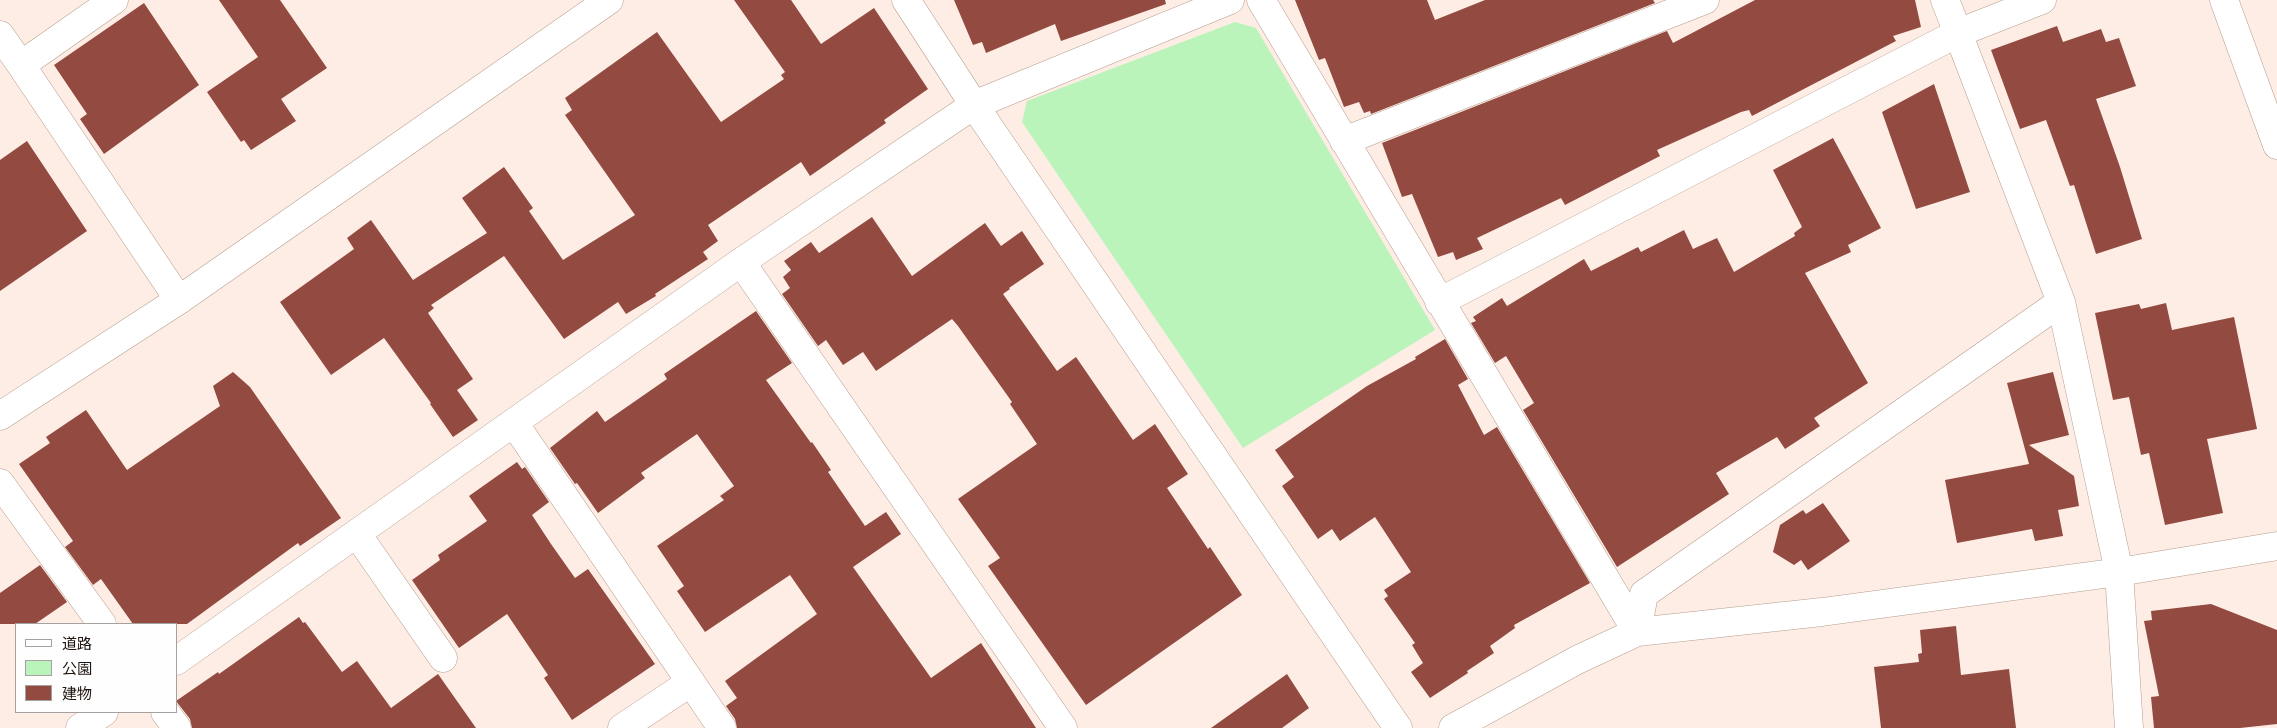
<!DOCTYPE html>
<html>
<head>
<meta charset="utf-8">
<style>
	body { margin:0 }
	#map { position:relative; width:2277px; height:728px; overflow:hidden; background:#fdede4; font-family:"DejaVu Sans","Noto Sans JP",sans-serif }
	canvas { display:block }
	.legend { position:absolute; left:15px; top:623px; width:162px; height:90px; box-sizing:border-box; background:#fefefe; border:1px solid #a4a19f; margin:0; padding:6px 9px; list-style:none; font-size:15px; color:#1e1510 }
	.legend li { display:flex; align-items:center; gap:10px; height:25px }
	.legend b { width:25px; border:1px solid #a4a19f }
</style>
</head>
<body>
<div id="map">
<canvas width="2277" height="728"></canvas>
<ul class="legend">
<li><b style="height:6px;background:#fff"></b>道路</li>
<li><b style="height:14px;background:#bbf4bb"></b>公園</li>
<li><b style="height:14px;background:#934a40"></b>建物</li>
</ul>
</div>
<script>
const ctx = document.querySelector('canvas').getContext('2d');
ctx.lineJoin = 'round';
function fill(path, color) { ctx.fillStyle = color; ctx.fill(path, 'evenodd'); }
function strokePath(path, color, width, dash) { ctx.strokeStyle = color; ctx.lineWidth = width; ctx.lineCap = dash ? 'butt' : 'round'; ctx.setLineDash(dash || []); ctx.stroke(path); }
fill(new Path2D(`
	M 1235,22 L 1256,28 L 1435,330 L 1243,448 L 1022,122 L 1027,101 Z`), '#bbf4bb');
fill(new Path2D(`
	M 219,0 L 280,0 L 327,68 L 281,99 L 296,121 L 251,150 L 244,140 L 241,142 L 207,92 L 258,57 Z
	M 734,0 L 791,0 L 821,44 L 874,8 L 928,89 L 884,120 L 886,123 L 810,176 L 801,162 L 708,225 L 718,241 L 703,252 L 708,259 L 655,294 L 656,296 L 626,314 L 618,302 L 564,339 L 504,256 L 431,305 L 434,308 L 428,313 L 473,379 L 457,390 L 478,420 L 453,437 L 430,404 L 431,403 L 384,338 L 331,375 L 280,302 L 354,249 L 347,238 L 371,220 L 413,280 L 487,233 L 462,198 L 504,167 L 533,208 L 529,211 L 563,260 L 635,215 L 565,115 L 572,110 L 565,98 L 657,32 L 721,122 L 784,79 L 781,75 L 785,72 Z
	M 954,0 L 1165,0 L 1166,4 L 1061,41 L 1055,24 L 986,53 L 982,42 L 973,45 Z
	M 1295,0 L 1427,0 L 1435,20 L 1485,0 L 1653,0 L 1655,3 L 1371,114 L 1370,111 L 1364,113 L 1359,102 L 1344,107 L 1325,58 L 1319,60 Z
	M 1755,0 L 1915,0 L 1921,27 L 1893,36 L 1896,41 L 1752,116 L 1749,110 L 1741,112 L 1657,150 L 1660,156 L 1565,205 L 1561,198 L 1477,238 L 1483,249 L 1456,260 L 1453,252 L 1438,257 L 1412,194 L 1402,197 L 1382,143 L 1667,31 L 1673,43 Z
	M 144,3 L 199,85 L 104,154 L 80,119 L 87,114 L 54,65 Z
	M 2057,26 L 2063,42 L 2101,29 L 2106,42 L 2119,38 L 2136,86 L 2096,99 L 2120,167 L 2142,239 L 2096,254 L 2074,185 L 2070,186 L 2046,120 L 2020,129 L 1991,50 Z
	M 1934,84 L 1970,192 L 1916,209 L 1882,112 Z
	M 1833,138 L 1881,228 L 1848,245 L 1851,252 L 1805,273 L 1868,383 L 1814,418 L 1820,426 L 1785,449 L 1777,437 L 1716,473 L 1729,494 L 1617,567 L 1523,410 L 1534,403 L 1506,356 L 1495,363 L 1471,323 L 1476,321 L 1473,317 L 1502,298 L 1507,306 L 1584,259 L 1591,271 L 1638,247 L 1641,252 L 1684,230 L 1693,249 L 1717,238 L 1734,272 L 1795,236 L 1794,233 L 1802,227 L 1773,170 Z
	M 27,141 L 87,231 L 0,291 L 0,160 Z
	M 872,217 L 912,276 L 985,223 L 1001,246 L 1022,231 L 1044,264 L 1009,288 L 1010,289 L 1003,294 L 1057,371 L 1076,357 L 1133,440 L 1155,424 L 1188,474 L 1167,488 L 1208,549 L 1210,547 L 1242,595 L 1086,705 L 988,566 L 1000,558 L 958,499 L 1037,444 L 1010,404 L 1012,402 L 958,326 L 952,319 L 876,371 L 863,352 L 843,365 L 826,340 L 818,346 L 782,294 L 790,288 L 783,277 L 791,270 L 784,261 L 811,242 L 819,253 Z
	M 2166,303 L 2172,330 L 2234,317 L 2257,429 L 2207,439 L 2223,513 L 2165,525 L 2149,453 L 2141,455 L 2129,397 L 2113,400 L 2095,313 L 2139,304 L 2141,309 Z
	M 756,311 L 792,363 L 766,380 L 811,443 L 812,442 L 831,470 L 828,472 L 865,526 L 886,512 L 901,534 L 853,567 L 931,678 L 981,643 L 1036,728 L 737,728 L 735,719 L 726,706 L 737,698 L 725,681 L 817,614 L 790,575 L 705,632 L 677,591 L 684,586 L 657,546 L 724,500 L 720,496 L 734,486 L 697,434 L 641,473 L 645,478 L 598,513 L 577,483 L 575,484 L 550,448 L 597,411 L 605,422 L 667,379 L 664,374 Z
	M 1445,339 L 1468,379 L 1458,385 L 1484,435 L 1497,427 L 1590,583 L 1514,625 L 1515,628 L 1490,646 L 1494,653 L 1467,671 L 1468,673 L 1430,698 L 1411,672 L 1423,663 L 1412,645 L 1415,643 L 1384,599 L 1388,596 L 1384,590 L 1411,572 L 1375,517 L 1340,541 L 1332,529 L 1318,539 L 1282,486 L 1294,477 L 1275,450 L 1367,386 L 1416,359 L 1415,357 Z
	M 233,372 L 250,387 L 341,518 L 300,546 L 298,543 L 187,624 L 133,624 L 101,579 L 93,585 L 65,547 L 73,541 L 19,464 L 50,443 L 46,437 L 86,410 L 127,470 L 220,406 L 213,386 Z
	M 2053,372 L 2069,435 L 2029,445 L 2074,476 L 2079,506 L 2058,510 L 2063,536 L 2035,541 L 2032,529 L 1957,543 L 1945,480 L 2029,464 L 2007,383 Z
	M 517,462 L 522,469 L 525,467 L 549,502 L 532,515 L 551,544 L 575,578 L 588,569 L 655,664 L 572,720 L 544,678 L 548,675 L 507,614 L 459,648 L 412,580 L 440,560 L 438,555 L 487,521 L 469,496 Z
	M 1823,503 L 1850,541 L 1808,570 L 1801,560 L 1794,565 L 1773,552 L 1780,525 L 1803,510 L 1806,514 Z
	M 40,565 L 67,602 L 35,624 L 0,624 L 0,593 Z
	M 2211,604 L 2277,630 L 2277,724 L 2240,728 L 2154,728 L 2151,697 L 2159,696 L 2144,621 L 2152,620 L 2151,611 Z
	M 299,617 L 303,623 L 305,622 L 342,672 L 357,661 L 391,708 L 438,674 L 476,728 L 192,728 L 190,719 L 176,701 L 218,672 L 219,674 Z
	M 1956,626 L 1961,675 L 2009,669 L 2016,728 L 1881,728 L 1874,667 L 1919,662 L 1918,654 L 1922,653 L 1920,630 Z
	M 1287,674 L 1309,708 L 1282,728 L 1211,728 Z`), '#934a40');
const minor = new Path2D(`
	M 114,0 L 21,65 L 179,300
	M 906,0 L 974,105 L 1398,728
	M 1261,0 L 1637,632
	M 1945,0 L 1958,33 L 2042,0
	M 0,35 L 21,65
	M 1344,141 L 1705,0
	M 741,262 L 1063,728
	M 1439,302 L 1958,33 L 2061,302 L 2119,572 L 2129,728
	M 514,423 L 722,728
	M 0,483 L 102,624
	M 357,534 L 443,658
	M 1637,632 L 1644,594 L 2061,302
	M 176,661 L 741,262 L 974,105 L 1230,0
	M 165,712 L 177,728
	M 80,728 L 104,712
	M 622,728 L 691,682
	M 1453,728 L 1577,660 L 1637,632 L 1822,612 L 2119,572 L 2277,546`);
const tertiary = new Path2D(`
	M 2224,0 L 2277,145
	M 0,416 L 179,300 L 609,0`);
strokePath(minor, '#b69d8e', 29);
strokePath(tertiary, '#b69d8e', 29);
strokePath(minor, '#fff', 28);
strokePath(tertiary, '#fff', 28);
</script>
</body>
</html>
